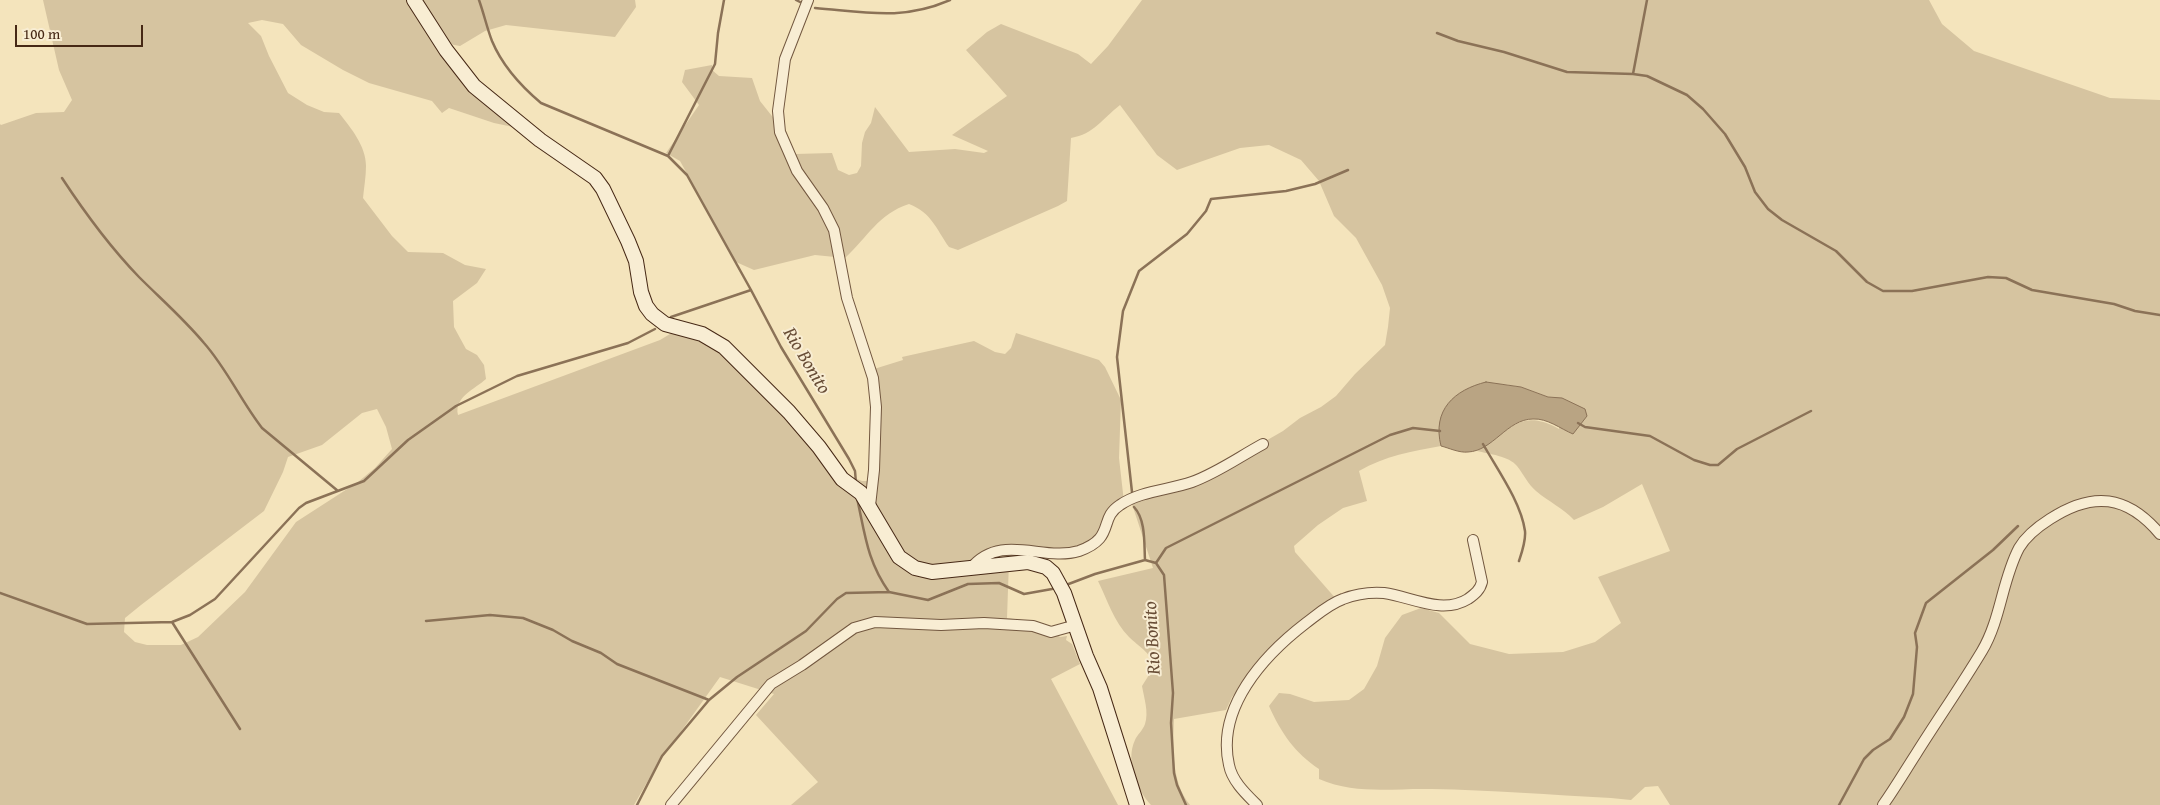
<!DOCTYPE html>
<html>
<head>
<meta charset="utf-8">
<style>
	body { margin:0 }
	#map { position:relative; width:2160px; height:805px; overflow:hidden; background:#f4e4bc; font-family:"Gentium Book Plus",serif }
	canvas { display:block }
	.scale { position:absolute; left:15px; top:25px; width:128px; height:22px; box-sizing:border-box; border:2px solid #462815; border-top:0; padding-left:6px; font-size:15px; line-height:18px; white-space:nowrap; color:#462815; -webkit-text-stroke:4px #f8edd3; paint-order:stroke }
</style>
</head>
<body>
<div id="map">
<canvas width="2160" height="805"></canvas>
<div class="scale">100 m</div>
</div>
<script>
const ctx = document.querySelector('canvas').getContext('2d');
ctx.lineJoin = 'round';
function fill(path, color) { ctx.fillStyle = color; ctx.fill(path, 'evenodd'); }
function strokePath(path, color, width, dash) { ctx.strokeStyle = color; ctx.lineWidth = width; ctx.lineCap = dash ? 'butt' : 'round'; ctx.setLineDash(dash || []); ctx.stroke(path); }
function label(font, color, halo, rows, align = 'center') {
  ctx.font = font + ' "Gentium Book Plus",serif'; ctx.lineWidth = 4; ctx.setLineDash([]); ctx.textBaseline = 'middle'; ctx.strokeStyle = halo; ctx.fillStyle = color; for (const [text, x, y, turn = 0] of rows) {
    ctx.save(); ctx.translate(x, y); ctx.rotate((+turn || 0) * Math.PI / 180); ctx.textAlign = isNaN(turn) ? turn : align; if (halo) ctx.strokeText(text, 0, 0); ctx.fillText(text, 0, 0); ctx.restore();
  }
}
fill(new Path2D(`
	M 43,0 L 635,0 L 636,7 L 615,37 L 506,25 L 485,31 L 460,46 L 449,44 L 458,66 L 518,128 L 494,123 L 449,108 L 442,113 L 432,101 L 369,83 L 343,70 L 301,45 L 283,24 L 262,20 L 248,23 L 261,36 L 269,56 L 288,93 L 307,105 L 324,112 L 339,113 C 351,128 366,146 366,166 C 366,177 364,187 363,198 L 392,236 L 408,252 L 443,253 L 465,265 L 486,269 L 477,283 L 453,301 L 454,327 L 466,349 L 477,355 L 484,365 L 486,379 C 475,389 454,397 458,415 L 660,340 L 675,331 L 716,344 L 847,475 L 862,481 L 870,481 L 874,369 L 903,360 L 902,357 L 974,341 L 995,352 L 1005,354 L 1011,348 L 1016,333 L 1099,360 L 1105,367 L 1121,400 L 1119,458 L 1124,502 L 1106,526 L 1092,539 L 1061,557 L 1009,561 L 1007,618 L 1039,622 L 1060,637 L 1067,636 L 1066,640 L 1072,644 L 1080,664 L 1051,679 L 1118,805 L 791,805 L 818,782 L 756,715 L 774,694 L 720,677 L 657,765 L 634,805 L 0,805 L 0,124 L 1,125 L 36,113 L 64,112 L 72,100 L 59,70 ZM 377,409 L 386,427 L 392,449 L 375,468 L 358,482 L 296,522 L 245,592 L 198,637 L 181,645 L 147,645 L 135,642 L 124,632 L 125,618 L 141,605 L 264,511 L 283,472 L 288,457 L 322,445 L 362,413 Z
	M 1142,0 L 1929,0 L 1942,24 L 1974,51 L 2110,98 L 2160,100 L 2160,805 L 1670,805 L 1658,786 L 1645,787 L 1631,800 L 1611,798 C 1551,795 1491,790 1432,789 C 1393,788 1356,795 1319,779 L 1319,769 C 1295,753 1281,733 1269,706 L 1279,693 L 1290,694 L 1314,702 L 1349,700 L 1364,689 L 1377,666 L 1385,638 L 1402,615 L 1421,608 L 1439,613 L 1470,644 L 1509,654 L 1563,652 L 1595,642 L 1621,623 L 1598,577 L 1670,551 L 1642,484 L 1603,507 L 1574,520 C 1563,508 1549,502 1536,491 C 1528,484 1524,475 1517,466 C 1509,456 1489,454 1477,451 C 1508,431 1521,407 1559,429 L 1564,400 L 1548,397 L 1521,387 L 1503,384 L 1440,440 L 1441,446 C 1412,451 1385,456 1359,471 L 1367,501 L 1343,508 L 1318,525 L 1294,546 L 1295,552 L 1337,600 L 1294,632 L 1232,697 L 1226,710 L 1174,719 C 1173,747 1171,782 1190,805 L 1151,805 C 1137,790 1125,761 1135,740 C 1137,735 1143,730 1145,724 C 1149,712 1144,698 1142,686 L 1154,667 C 1150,651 1139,647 1129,637 C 1114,622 1107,599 1098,581 L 1153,568 L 1131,501 L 1236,458 L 1283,431 L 1300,418 L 1321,407 L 1336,396 L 1355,374 L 1385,345 L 1388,327 L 1390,308 L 1382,285 L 1356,238 L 1334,216 L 1319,181 L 1301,160 L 1269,145 L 1240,148 L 1177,170 L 1157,155 L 1120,105 C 1102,119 1094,134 1071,138 L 1067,201 L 1058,206 L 958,250 L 949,247 C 936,229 932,213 909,204 C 878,214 868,237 845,258 L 815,255 L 754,270 L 736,262 L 680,161 L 666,153 L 699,105 L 682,82 L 685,70 L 712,65 L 712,70 L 719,76 L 752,78 L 760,101 L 787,135 L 795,154 L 832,153 L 838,170 L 849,175 L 857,173 L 861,166 L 862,143 L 865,132 L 871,123 L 875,107 L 909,152 L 955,149 L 984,153 L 988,151 L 952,135 L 1007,96 L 966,50 L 987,32 L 1001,24 L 1078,54 L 1091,64 L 1108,46 Z`), '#d6c4a0');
const water = new Path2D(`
	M 1486,382 L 1521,387 L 1548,397 L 1562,398 L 1585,409 L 1587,416 L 1573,434 C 1561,429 1547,418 1533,419 C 1507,419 1493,451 1468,452 C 1459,453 1449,448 1441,446 C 1432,410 1454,390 1486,382 Z`);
fill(water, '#b9a483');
strokePath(water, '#8b7257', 1);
strokePath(new Path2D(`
	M 479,0 C 484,14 487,28 492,41 C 502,65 522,87 541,103 L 668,156 L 687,175 L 751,290 L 781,347 L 849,459 L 855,471 L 856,483
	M 796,0 L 800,2
	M 815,8 C 865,12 902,21 950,0
	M 1437,33 L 1458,41 L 1504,52 L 1567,72 L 1633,74 L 1647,76 L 1687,95 L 1703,109 L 1725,134 L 1745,167 L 1755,192 L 1768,209 L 1782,220 L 1836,251 L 1867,282 L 1883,291 L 1912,291 L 1988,277 L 2006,278 L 2032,290 L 2114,304 L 2135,311 L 2160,315
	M 1633,74 L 1647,0
	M 668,156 L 715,64 L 718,33 L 724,0
	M 62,178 C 85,213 110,247 139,277 C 161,299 184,319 204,343 C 227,369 241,401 262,428 L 338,491
	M 671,317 L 751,290
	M 1578,423 L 1585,427 L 1650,436 L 1694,460 L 1710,465 L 1718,465 L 1737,449 L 1811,411
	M 1483,444 C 1497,469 1521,502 1525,531 C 1526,541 1522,552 1519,561
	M 1132,492 L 1117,357 L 1123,311 L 1139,271 L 1187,234 L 1206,211 L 1211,199 L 1286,191 L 1315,184 L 1348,170
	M 857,498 C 865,534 867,561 889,592
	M 1134,507 C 1146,520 1144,543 1145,560
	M 1156,563 L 1166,548 L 1390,435 L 1413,428 L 1440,431
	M 1066,585 L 1095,574 L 1145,560 L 1156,563 L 1164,575 L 1173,693 L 1171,723 L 1174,773 L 1177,785 L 1186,805
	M 0,593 L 87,624 L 172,622 L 190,615 L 215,599 L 299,508 L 306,503 L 364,481 L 408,440 L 456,406 L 517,376 L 628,343 L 655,329
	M 426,621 L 490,615 L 523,618 L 553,630 L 572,641 L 601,653 L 617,664 L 709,700
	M 172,622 L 240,729
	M 637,805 L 662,756 L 709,700 L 737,677 L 806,631 L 837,599 L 846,593 L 889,592 L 928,600 L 968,584 L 999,583 L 1024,594 L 1052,589
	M 1839,805 L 1864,759 L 1873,750 L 1890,739 L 1904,717 L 1913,694 L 1917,647 L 1915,633 L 1926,603 L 1993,550 L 2018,526`), '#8b7257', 2.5);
const street = new Path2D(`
	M 808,0 L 785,59 L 778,111 L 780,132 L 797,171 L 823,208 L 834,230 L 847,298 L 873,378 L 876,407 L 874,470 L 870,506
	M 971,568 C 1001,532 1043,562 1079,551 C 1116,538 1098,519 1120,505 C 1140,491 1169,490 1192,482 C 1217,473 1239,457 1263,444
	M 671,805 L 771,684 L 802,665 L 854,628 L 875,622 L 941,625 L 984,623 L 1033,626 L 1051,632 L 1076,625
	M 1257,805 C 1246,794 1232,781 1229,765 C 1216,708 1263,656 1306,623 C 1318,614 1329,604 1343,599 C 1356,594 1371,592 1384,593 C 1412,597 1442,615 1468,599 C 1475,594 1480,590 1482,582 L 1473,540
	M 1883,805 C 1895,788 1905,771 1916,754 C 1938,719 1961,686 1982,651 C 2001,619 2002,580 2019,548 C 2026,536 2039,526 2050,519 C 2093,491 2127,495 2160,534`);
const secondary = new Path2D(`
	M 414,0 L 446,50 L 474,86 L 540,140 L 595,178 L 603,189 L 628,241 L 636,261 L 641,292 L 646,306 L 652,314 L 665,324 L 702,334 L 724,347 L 789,412 L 819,447 L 842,479 L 861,493 L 899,557 L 915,568 L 932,572 L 1028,562 L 1046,567 L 1053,573 L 1064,593 L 1086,656 L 1100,688 L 1137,805`);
strokePath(street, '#72573f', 12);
strokePath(secondary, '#462815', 16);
strokePath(street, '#f8edd3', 10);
strokePath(secondary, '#f8edd3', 14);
label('italic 19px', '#684d36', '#f8edd3', [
	["Rio Bonito",806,361,59],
	["Rio Bonito",1153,638,-93]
]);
</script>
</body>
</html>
